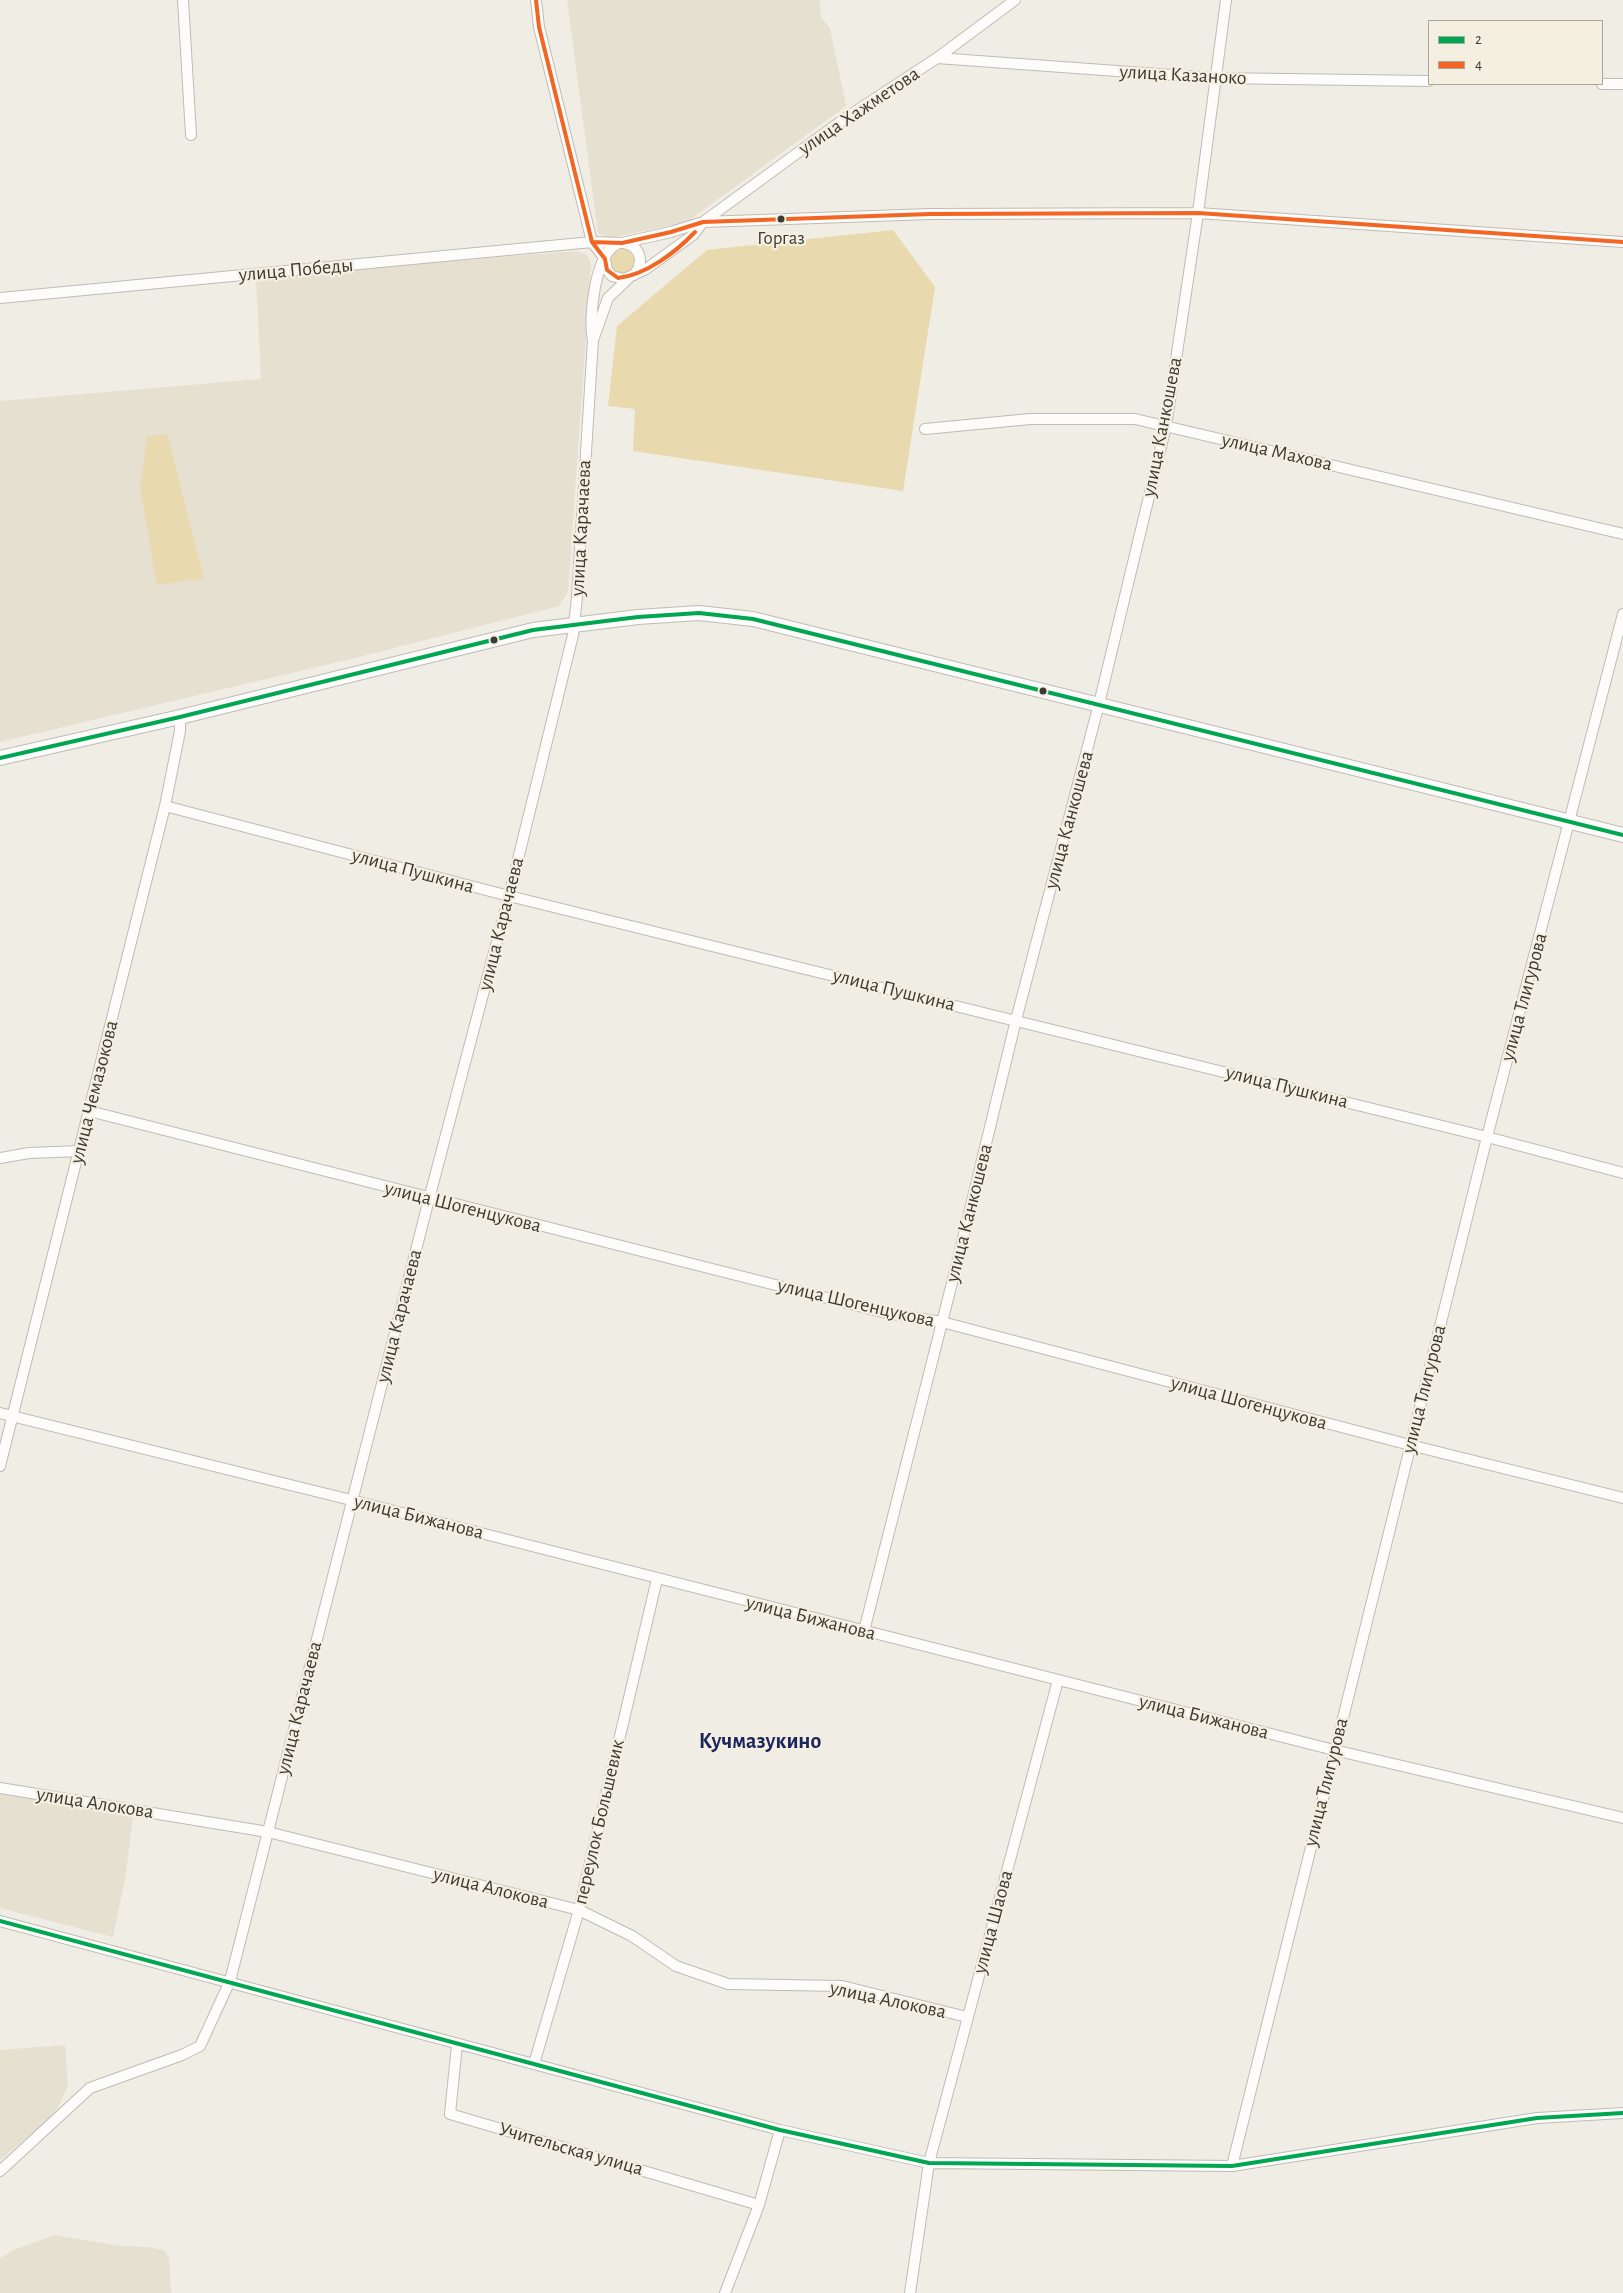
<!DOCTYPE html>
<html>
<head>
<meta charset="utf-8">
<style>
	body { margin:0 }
	#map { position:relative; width:1623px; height:2293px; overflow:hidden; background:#f0ede4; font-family:"Alegreya Sans",sans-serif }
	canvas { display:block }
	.legend { position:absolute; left:1428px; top:20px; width:175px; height:65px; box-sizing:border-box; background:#f4efe0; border:1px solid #aaa79b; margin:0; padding:6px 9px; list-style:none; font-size:15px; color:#3c3a34 }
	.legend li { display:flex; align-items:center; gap:10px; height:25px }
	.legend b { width:25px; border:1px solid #aaa79b }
</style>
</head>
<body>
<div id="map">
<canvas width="1623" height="2293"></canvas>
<ul class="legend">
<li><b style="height:6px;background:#00a651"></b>2</li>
<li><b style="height:6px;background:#f26522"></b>4</li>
</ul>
</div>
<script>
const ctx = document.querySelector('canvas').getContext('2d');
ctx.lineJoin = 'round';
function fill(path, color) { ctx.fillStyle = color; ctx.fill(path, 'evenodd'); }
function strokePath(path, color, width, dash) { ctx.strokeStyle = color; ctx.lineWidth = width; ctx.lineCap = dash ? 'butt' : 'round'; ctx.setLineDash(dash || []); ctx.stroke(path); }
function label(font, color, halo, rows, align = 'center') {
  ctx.font = font + ' "Alegreya Sans",sans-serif'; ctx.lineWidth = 4.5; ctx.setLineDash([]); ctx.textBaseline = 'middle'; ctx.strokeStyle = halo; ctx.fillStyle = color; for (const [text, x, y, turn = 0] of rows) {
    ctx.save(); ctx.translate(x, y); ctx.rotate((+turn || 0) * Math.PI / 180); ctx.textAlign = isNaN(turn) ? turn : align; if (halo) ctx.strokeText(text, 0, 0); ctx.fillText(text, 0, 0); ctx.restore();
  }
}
fill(new Path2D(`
	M 567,0 L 820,0 L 821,18 L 830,28 L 846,106 L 687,222 L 610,238 L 598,233 Z
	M 577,251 L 587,255 L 591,265 L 568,592 L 559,606 L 359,657 L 0,742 L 0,401 L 261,379 L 256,277 Z
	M 0,1792 L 133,1815 L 126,1873 L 113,1937 L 0,1908 Z
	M 65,2045 L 68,2086 L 55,2114 L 0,2160 L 0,2050 Z
	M 54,2235 L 121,2246 L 147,2247 L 164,2250 L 169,2258 L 171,2293 L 0,2293 L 0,2258 L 14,2250 Z`), '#e6e0d0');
fill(new Path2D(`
	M 893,230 L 935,287 L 903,491 L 633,451 L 635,409 L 608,406 L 617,326 L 707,250 Z
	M610 261a12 12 0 1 1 24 0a12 12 0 1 1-24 0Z
	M 167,434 L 204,578 L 157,585 L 140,487 L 147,436 Z`), '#e8d9ae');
const minor = new Path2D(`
	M 183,0 L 191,135
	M 536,0 L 539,27 L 592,242 L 605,259 L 607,270 L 612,276 L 624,279 L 646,269 L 693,235 L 703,222 L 844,119 L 937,58 L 1015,0
	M 937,58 L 1214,78 L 1429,81
	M 1602,84 L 1623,84
	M 623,243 C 640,245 645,262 634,275
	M 0,298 L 592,242 L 622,243 L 671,232 L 703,222 L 930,214 L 1198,213 L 1623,242
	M 593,340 L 608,298 L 629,278
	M 925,429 L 1030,419 L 1135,419 L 1623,534
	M 165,806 L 509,896 L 1487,1137 L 1623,1173
	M 89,1111 L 886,1313 L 942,1322 L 1410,1445 L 1623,1498
	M 0,1158 L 29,1153 L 80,1151
	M 0,1413 L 351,1500 L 1334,1750 L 1623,1818
	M 0,1466 L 165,806 L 180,731 L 180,717
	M 864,1631 L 958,1259 L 1016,1020 L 1099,704 L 1166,426 L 1198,213 L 1226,0
	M 0,1788 L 268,1832 L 579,1910 L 632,1936 L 676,1966 L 728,1984 L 842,1986 L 967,2017
	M 0,1921 L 780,2130 L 929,2163 L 1232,2166 L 1537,2118 L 1623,2113
	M 457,2045 L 450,2114 L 759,2205
	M 534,2064 L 579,1910 L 657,1579
	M 1232,2166 L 1487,1137 L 1623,614
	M 0,2171 L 90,2088 L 182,2055 L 200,2046 L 230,1981 L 429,1199 L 509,896 L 573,635 L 577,597 L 593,340 C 588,320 595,253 617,244
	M 725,2293 L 759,2205 L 780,2130
	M 910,2293 L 929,2163 L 1058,1680`);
const major = new Path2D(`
	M 0,758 L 180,717 L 533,630 L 638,617 L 699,613 L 753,619 L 1623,835`);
strokePath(minor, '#bebcb5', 12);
strokePath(major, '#bebcb5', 16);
strokePath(minor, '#fdfcfb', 10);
strokePath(major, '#fdfcfb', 14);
strokePath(new Path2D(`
	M 0,758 L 180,717 L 533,630 L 638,617 L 699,613 L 753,619 L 1623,835
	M 0,1921 L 780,2130 L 929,2163 L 1232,2166 L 1537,2118 L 1623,2113`), '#00a651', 4);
strokePath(new Path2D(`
	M 536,0 L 539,27 L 592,242 L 605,259 L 607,270 L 618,278 C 646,275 676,252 695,232
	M 592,242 L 622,243 L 671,232 L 703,222 L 930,214 L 1198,213 L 1623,242`), '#f26522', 4);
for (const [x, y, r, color] of [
	[781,219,4.5,"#3c3a34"],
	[494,640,4.5,"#3c3a34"],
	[1043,691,4.5,"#3c3a34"]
]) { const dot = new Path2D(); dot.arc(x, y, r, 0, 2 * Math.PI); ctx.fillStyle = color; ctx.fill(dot); strokePath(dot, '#f4efe0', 2); }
label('19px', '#3c3a34', '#f4efe0', [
	["Горгаз",781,238]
]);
label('20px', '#3c3a34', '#f4efe0', [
	["улица Казаноко",1183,75,3],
	["улица Хажметова",859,111,-34],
	["улица Победы",296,270,-5],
	["улица Канкошева",1162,427,-79],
	["улица Махова",1277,452,13],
	["улица Карачаева",581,528,-87],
	["улица Канкошева",1069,820,-75],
	["улица Пушкина",413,871,15],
	["улица Карачаева",501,924,-76],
	["улица Пушкина",894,990,14],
	["улица Тлигурова",1524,997,-75],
	["улица Пушкина",1287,1087,14],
	["улица Чемазокова",94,1092,-76],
	["улица Шогенцукова",463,1207,14],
	["улица Канкошева",969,1213,-76],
	["улица Шогенцукова",856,1303,13],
	["улица Карачаева",399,1316,-76],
	["улица Тлигурова",1424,1389,-76],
	["улица Шогенцукова",1249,1403,15],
	["улица Бижанова",419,1517,14],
	["улица Бижанова",811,1618,14],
	["улица Карачаева",299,1708,-76],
	["улица Бижанова",1204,1717,14],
	["улица Тлигурова",1326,1782,-76],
	["улица Алокова",95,1803,9],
	["переулок Большевик",599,1822,-77],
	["улица Алокова",491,1888,14],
	["улица Шаова",993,1922,-75],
	["улица Алокова",888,2000,12],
	["Учительская улица",571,2149,16]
]);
label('bold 22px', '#1a265d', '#f4efe0', [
	["Кучмазукино",760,1741]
]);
</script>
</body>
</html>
